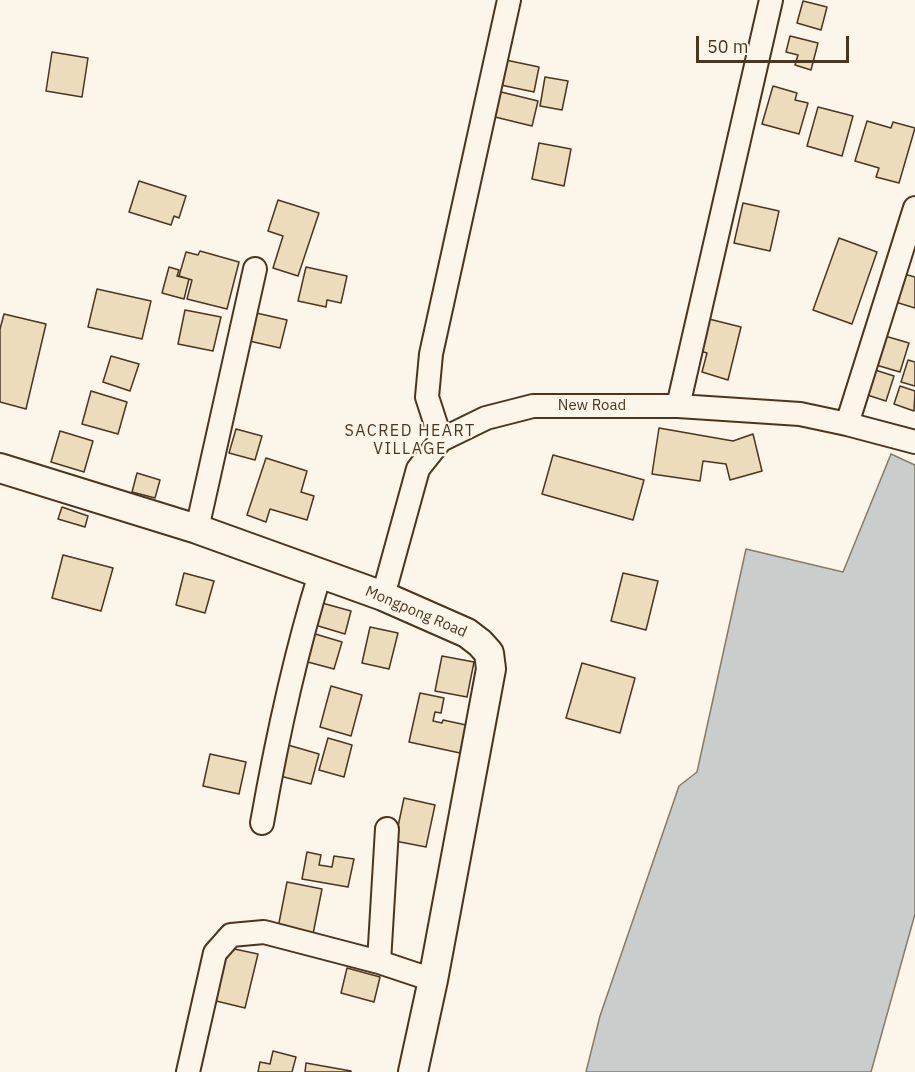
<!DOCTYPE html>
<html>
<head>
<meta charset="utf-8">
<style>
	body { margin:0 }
	#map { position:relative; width:915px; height:1072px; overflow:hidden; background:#fbf6e9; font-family:"IBM Plex Sans",sans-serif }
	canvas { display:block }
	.scale { position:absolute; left:696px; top:36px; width:153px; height:27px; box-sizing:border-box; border:3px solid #4a3520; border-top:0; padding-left:8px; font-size:18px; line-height:21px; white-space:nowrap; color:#4a3520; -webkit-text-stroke:4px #fbf6e9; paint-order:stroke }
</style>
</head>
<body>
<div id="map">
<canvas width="915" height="1072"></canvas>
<div class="scale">50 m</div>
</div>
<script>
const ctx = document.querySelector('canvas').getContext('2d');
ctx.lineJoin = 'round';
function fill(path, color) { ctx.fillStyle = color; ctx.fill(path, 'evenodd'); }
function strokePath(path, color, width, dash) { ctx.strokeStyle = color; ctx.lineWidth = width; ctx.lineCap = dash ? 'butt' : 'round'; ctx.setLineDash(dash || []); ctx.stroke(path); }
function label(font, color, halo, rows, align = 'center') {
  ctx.font = font + ' "IBM Plex Sans",sans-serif'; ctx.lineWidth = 4.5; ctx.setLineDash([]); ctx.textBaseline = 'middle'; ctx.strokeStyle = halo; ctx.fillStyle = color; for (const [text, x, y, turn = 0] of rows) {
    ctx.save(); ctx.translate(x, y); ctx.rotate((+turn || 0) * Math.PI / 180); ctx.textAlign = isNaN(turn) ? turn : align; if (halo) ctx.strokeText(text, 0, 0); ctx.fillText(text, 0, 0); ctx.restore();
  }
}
const water = new Path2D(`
	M 891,454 L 915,465 L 915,914 L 871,1072 L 586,1072 L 600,1016 L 679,786 L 697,772 L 746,549 L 843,572 Z`);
fill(water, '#c9cecd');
strokePath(water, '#887966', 1.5);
const building = new Path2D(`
	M 803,1 L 827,7 L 821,30 L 797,23 Z
	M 790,36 L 818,43 L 811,70 L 795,65 L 798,55 L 786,52 Z
	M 52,52 L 88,58 L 82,97 L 46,91 Z
	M 501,59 L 539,67 L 534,92 L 496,84 Z
	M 545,77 L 568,81 L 562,110 L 540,106 Z
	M 773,86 L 797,93 L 795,100 L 808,103 L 799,134 L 762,124 Z
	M 497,91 L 538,101 L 532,126 L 491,116 Z
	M 818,107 L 853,116 L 842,156 L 807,146 Z
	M 867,121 L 891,128 L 893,122 L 915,128 L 899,183 L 876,177 L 879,168 L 855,161 Z
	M 539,143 L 571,149 L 564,186 L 532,179 Z
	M 139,181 L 186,196 L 179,218 L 174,216 L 171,225 L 129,212 Z
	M 278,200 L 319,213 L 298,276 L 273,268 L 283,236 L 268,231 Z
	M 743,203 L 779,211 L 770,251 L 734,243 Z
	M 839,238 L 877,252 L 852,324 L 813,310 Z
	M 200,251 L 239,262 L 227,309 L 187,299 L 192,280 L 179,276 L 186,252 L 198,255 Z
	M 169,267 L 179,270 L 177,276 L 189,279 L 184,299 L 162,293 Z
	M 306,267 L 347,276 L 341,303 L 327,300 L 326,307 L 298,301 Z
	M 897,272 L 915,277 L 915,308 L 889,300 Z
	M 97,289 L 151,301 L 142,339 L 88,327 Z
	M 185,310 L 221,317 L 213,351 L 178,344 Z
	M 252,312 L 287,320 L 280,348 L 245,340 Z
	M 4,314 L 46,324 L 26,409 L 0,402 L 0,329 Z
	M 705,318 L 741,327 L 728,380 L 702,372 L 707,353 L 697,350 Z
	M 885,336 L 909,343 L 900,372 L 876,365 Z
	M 111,356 L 139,364 L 130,391 L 103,382 Z
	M 908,360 L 915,362 L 915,386 L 901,382 Z
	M 872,369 L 894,376 L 886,401 L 864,394 Z
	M 900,386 L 915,391 L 914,411 L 894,404 Z
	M 91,391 L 127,402 L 118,434 L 82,424 Z
	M 659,428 L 733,441 L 753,434 L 762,471 L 730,480 L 726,464 L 703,461 L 700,481 L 652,474 Z
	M 236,429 L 262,436 L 255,460 L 229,453 Z
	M 60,431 L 93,441 L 84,472 L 51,462 Z
	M 553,455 L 644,480 L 633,520 L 542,494 Z
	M 266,458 L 307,471 L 301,492 L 314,496 L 307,520 L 270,509 L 266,522 L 247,515 Z
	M 137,473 L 160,480 L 155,498 L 132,492 Z
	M 62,507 L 88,516 L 85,527 L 58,519 Z
	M 63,555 L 113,568 L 101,611 L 52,598 Z
	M 184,573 L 214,581 L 205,613 L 176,605 Z
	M 623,573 L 658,581 L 646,630 L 611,621 Z
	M 322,603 L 351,611 L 345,634 L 315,625 Z
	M 370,627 L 398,633 L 389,669 L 362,663 Z
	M 312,633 L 342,642 L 334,669 L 304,661 Z
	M 442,656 L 474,662 L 467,697 L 435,691 Z
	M 582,663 L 635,678 L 620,733 L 566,718 Z
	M 331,686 L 362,695 L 351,736 L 320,727 Z
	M 420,693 L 444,698 L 441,713 L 435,712 L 433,721 L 442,723 L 443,720 L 466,725 L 460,753 L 409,742 Z
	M 328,738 L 352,745 L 344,777 L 319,770 Z
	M 288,745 L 319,754 L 311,784 L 280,776 Z
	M 210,754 L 246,762 L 239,794 L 203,786 Z
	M 404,798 L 435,805 L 426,847 L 395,841 Z
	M 307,852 L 321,855 L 319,865 L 332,867 L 334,856 L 354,859 L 348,887 L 302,879 Z
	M 287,882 L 322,889 L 312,939 L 277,933 Z
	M 225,947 L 258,954 L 245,1008 L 212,1000 Z
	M 347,968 L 380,977 L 374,1002 L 341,993 Z
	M 273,1051 L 296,1057 L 292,1072 L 258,1072 L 260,1062 L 270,1064 Z
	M 306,1063 L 351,1071 L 351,1072 L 305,1072 Z`);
fill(building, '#ecdcbc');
strokePath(building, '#4a3520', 1.5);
const minor = new Path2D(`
	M 678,406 L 771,0
	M 847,424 L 915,208
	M 441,440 L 427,397 L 431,354 L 509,0
	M 197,529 L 255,269
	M 383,596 L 418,469 L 441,440 L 486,418 L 533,406 L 678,406 L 800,414 L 847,424 L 915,442
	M 262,823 C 277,738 294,658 320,574
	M 379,962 L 387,829
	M 188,1072 L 215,953 L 231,935 L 264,932 L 379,962 L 433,980`);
const major = new Path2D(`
	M 0,468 L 197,529 L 383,596 L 467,633 L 480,643 L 489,653 L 491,669 L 433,980 L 413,1072`);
strokePath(minor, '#4a3520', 26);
strokePath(major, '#4a3520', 32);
strokePath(minor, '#fbf6e9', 22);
strokePath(major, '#fbf6e9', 28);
label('15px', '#4a3520', '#fbf6e9', [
	["New Road",592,406],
	["Mongpong Road",416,612,23]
]);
ctx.letterSpacing = '1.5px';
label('16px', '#4a3520', '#fbf6e9', [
	["SACRED HEART",410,431],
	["VILLAGE",410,449]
]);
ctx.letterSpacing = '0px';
</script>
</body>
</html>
